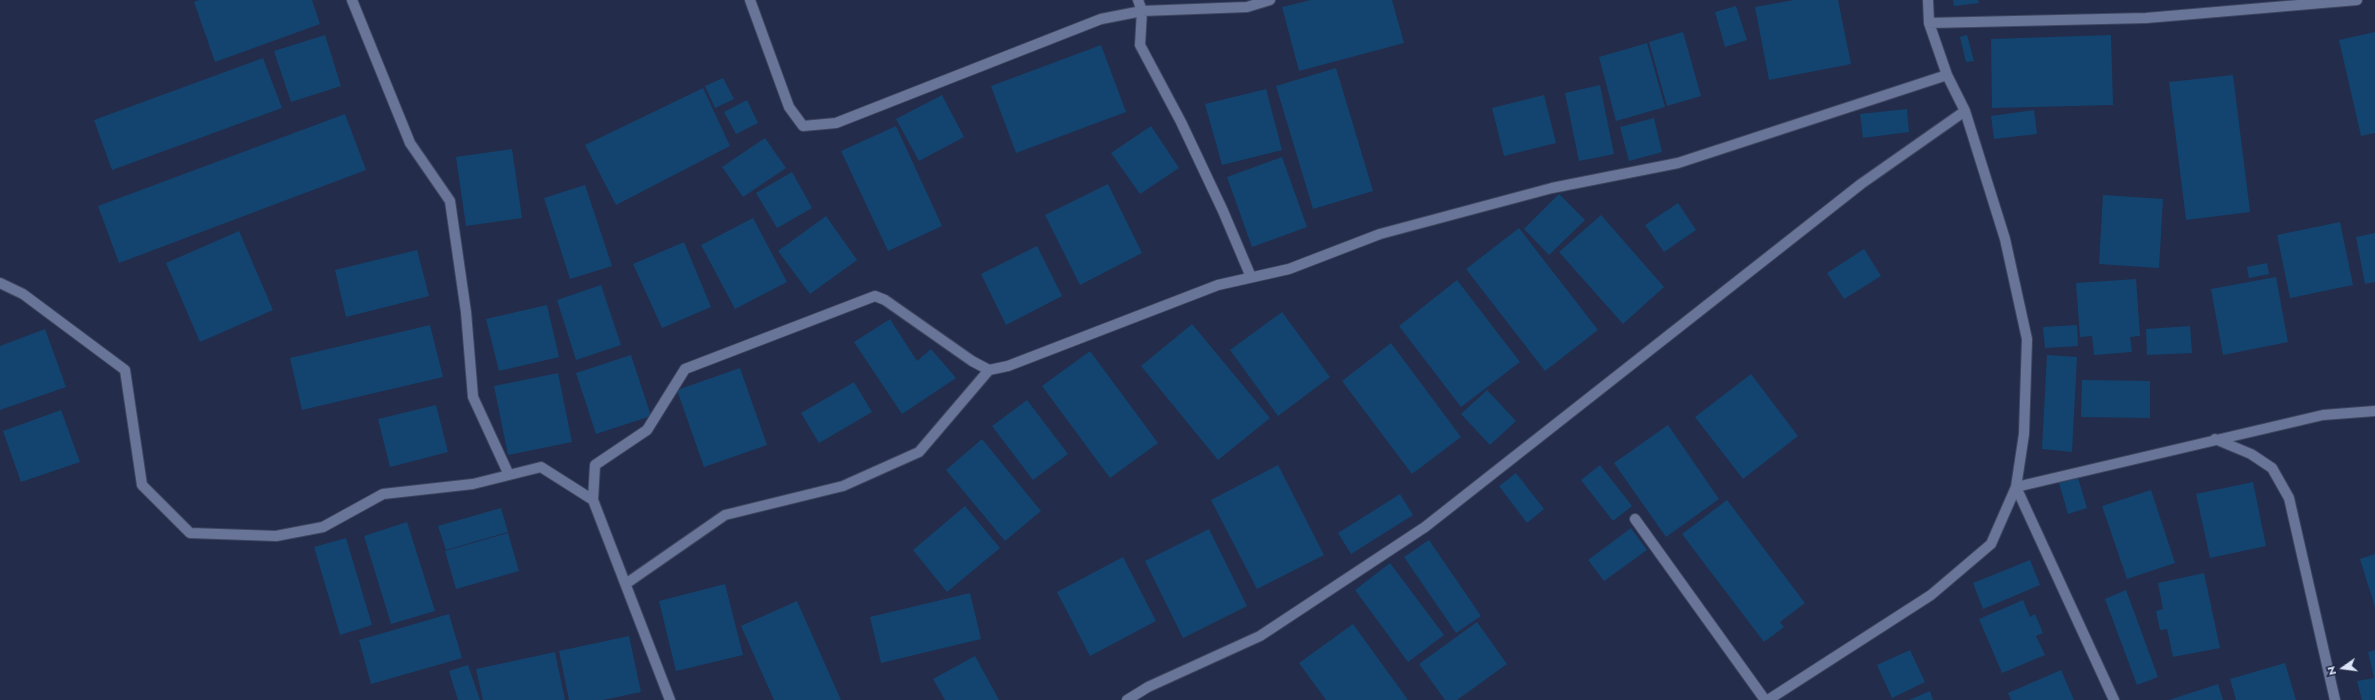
<!DOCTYPE html>
<html>
<head>
<meta charset="utf-8">
<style>
	body { margin:0 }
	#map { position:relative; width:2375px; height:700px; overflow:hidden; background:#232c4a; font-family:Jost,sans-serif }
	canvas { display:block }
	.north { position:absolute; left:2323px; top:648px; width:40px; height:40px; -webkit-text-stroke:3px #19223f; paint-order:stroke; rotate:256deg; font-size:11px; font-weight:700; line-height:16px; text-align:center; color:#dde5f9 }
	.north::after { content:''; display:block; margin:auto; width:14px; height:18px; background:#dde5f9; clip-path:polygon(50% 0,100% 100%,50% 72%,0 100%) }
</style>
</head>
<body>
<div id="map">
<canvas width="2375" height="700"></canvas>
<div class="north">N</div>
</div>
<script>
const ctx = document.querySelector('canvas').getContext('2d');
ctx.lineJoin = 'round';
function fill(path, color) { ctx.fillStyle = color; ctx.fill(path, 'evenodd'); }
function strokePath(path, color, width, dash) { ctx.strokeStyle = color; ctx.lineWidth = width; ctx.lineCap = dash ? 'butt' : 'round'; ctx.setLineDash(dash || []); ctx.stroke(path); }
fill(new Path2D(`
	M 199,0 L 312,0 L 320,24 L 215,62 L 194,2 Z
	M 1311,0 L 1392,0 L 1404,43 L 1299,71 L 1282,7 Z
	M 1794,0 L 1838,0 L 1851,64 L 1769,80 L 1755,7 Z
	M 1953,0 L 1978,0 L 1979,3 L 1954,6 Z
	M 1736,6 L 1747,40 L 1725,47 L 1715,12 Z
	M 1683,32 L 1701,96 L 1667,106 L 1649,42 Z
	M 2375,32 L 2375,133 L 2361,136 L 2339,40 Z
	M 325,35 L 341,86 L 291,102 L 274,51 Z
	M 1967,35 L 1974,61 L 1966,62 L 1960,37 Z
	M 2111,35 L 2113,105 L 1992,108 L 1991,39 Z
	M 1647,43 L 1665,107 L 1616,121 L 1599,57 Z
	M 1101,45 L 1126,112 L 1016,153 L 991,86 Z
	M 263,58 L 282,108 L 112,170 L 94,120 Z
	M 1336,68 L 1373,191 L 1313,209 L 1276,86 Z
	M 2233,75 L 2250,212 L 2186,220 L 2169,82 Z
	M 723,78 L 734,99 L 715,108 L 705,86 Z
	M 1600,85 L 1614,154 L 1579,161 L 1565,93 Z
	M 703,88 L 730,146 L 616,205 L 585,145 Z
	M 1266,89 L 1282,150 L 1222,165 L 1205,104 Z
	M 942,95 L 964,137 L 919,161 L 896,119 Z
	M 1544,95 L 1556,143 L 1504,156 L 1492,108 Z
	M 747,100 L 758,123 L 736,134 L 724,112 Z
	M 1907,109 L 1909,132 L 1863,138 L 1860,114 Z
	M 2034,110 L 2037,134 L 1994,139 L 1991,116 Z
	M 345,114 L 366,170 L 119,263 L 98,206 Z
	M 1654,118 L 1662,152 L 1629,161 L 1620,127 Z
	M 896,126 L 942,226 L 888,251 L 841,151 Z
	M 1151,126 L 1179,168 L 1140,194 L 1111,153 Z
	M 765,138 L 786,168 L 743,197 L 722,167 Z
	M 512,149 L 522,218 L 466,226 L 456,157 Z
	M 1282,157 L 1307,227 L 1252,247 L 1227,177 Z
	M 792,172 L 812,208 L 777,228 L 756,193 Z
	M 1108,184 L 1142,253 L 1080,285 L 1045,215 Z
	M 585,185 L 612,266 L 570,279 L 544,198 Z
	M 1559,194 L 1585,220 L 1549,255 L 1524,229 Z
	M 2103,195 L 2163,199 L 2159,268 L 2099,264 Z
	M 1678,203 L 1696,230 L 1664,252 L 1645,225 Z
	M 1601,215 L 1664,287 L 1623,324 L 1559,252 Z
	M 826,216 L 857,260 L 810,294 L 778,251 Z
	M 753,218 L 787,282 L 735,309 L 701,245 Z
	M 2340,222 L 2353,285 L 2290,298 L 2277,235 Z
	M 1519,228 L 1598,330 L 1545,371 L 1466,269 Z
	M 239,231 L 273,310 L 200,342 L 166,263 Z
	M 2375,233 L 2375,282 L 2365,284 L 2356,237 Z
	M 684,242 L 711,307 L 662,328 L 633,264 Z
	M 1037,246 L 1062,296 L 1006,325 L 981,274 Z
	M 1864,249 L 1881,276 L 1844,299 L 1827,273 Z
	M 417,250 L 429,296 L 346,317 L 335,270 Z
	M 2267,263 L 2269,274 L 2249,278 L 2247,267 Z
	M 2276,277 L 2288,342 L 2223,355 L 2211,289 Z
	M 2136,279 L 2140,336 L 2130,337 L 2132,352 L 2094,355 L 2092,336 L 2080,337 L 2076,283 Z
	M 1457,280 L 1520,362 L 1461,407 L 1399,326 Z
	M 601,285 L 621,345 L 576,360 L 557,300 Z
	M 547,305 L 559,357 L 499,371 L 486,319 Z
	M 1282,312 L 1330,377 L 1278,416 L 1230,350 Z
	M 890,319 L 917,361 L 931,349 L 956,378 L 902,414 L 854,342 Z
	M 1192,324 L 1270,418 L 1218,460 L 1141,366 Z
	M 430,325 L 443,377 L 302,410 L 290,358 Z
	M 2077,325 L 2078,346 L 2045,348 L 2043,327 Z
	M 2190,326 L 2192,353 L 2147,355 L 2146,329 Z
	M 45,329 L 66,387 L 0,410 L 0,346 Z
	M 1391,343 L 1461,437 L 1412,474 L 1342,381 Z
	M 1090,351 L 1158,443 L 1110,478 L 1042,386 Z
	M 631,355 L 651,416 L 596,434 L 576,373 Z
	M 2047,355 L 2077,357 L 2072,452 L 2042,449 Z
	M 740,368 L 767,445 L 704,467 L 677,390 Z
	M 558,373 L 572,442 L 508,455 L 494,386 Z
	M 1751,374 L 1798,436 L 1743,479 L 1695,417 Z
	M 2082,380 L 2150,381 L 2150,418 L 2081,417 Z
	M 854,382 L 872,412 L 819,443 L 801,413 Z
	M 1487,390 L 1516,421 L 1490,445 L 1461,414 Z
	M 1027,400 L 1068,454 L 1033,480 L 992,426 Z
	M 436,405 L 448,452 L 390,467 L 378,419 Z
	M 61,410 L 80,462 L 21,482 L 3,431 Z
	M 1668,425 L 1719,499 L 1666,537 L 1614,463 Z
	M 982,439 L 1041,511 L 1005,541 L 946,470 Z
	M 1278,465 L 1324,555 L 1257,589 L 1211,500 Z
	M 1600,465 L 1632,506 L 1613,521 L 1581,480 Z
	M 1516,473 L 1544,509 L 1527,523 L 1499,486 Z
	M 2078,478 L 2087,508 L 2068,514 L 2059,483 Z
	M 2253,482 L 2266,546 L 2210,558 L 2196,494 Z
	M 2151,490 L 2175,563 L 2127,579 L 2102,506 Z
	M 1400,494 L 1413,515 L 1351,554 L 1338,533 Z
	M 1727,500 L 1805,603 L 1780,622 L 1784,627 L 1764,642 L 1682,534 Z
	M 965,506 L 1000,548 L 947,592 L 913,550 Z
	M 501,508 L 508,532 L 446,550 L 438,526 Z
	M 407,522 L 435,611 L 391,624 L 364,536 Z
	M 1631,528 L 1647,550 L 1604,581 L 1588,560 Z
	M 1209,529 L 1247,606 L 1183,638 L 1145,561 Z
	M 508,533 L 519,571 L 456,589 L 445,551 Z
	M 346,538 L 372,625 L 340,635 L 314,547 Z
	M 1429,540 L 1481,616 L 1456,633 L 1404,557 Z
	M 2375,554 L 2375,607 L 2360,559 Z
	M 1123,557 L 1156,621 L 1090,656 L 1057,592 Z
	M 2030,560 L 2040,585 L 1983,609 L 1973,583 Z
	M 1390,563 L 1444,635 L 1408,662 L 1355,590 Z
	M 2204,573 L 2220,648 L 2173,657 L 2167,629 L 2160,630 L 2156,611 L 2163,609 L 2158,583 Z
	M 725,584 L 743,655 L 676,671 L 659,601 Z
	M 2126,590 L 2158,677 L 2137,685 L 2105,599 Z
	M 970,593 L 981,639 L 881,663 L 870,617 Z
	M 2023,600 L 2030,617 L 2035,614 L 2043,633 L 2036,636 L 2045,655 L 2002,673 L 1979,619 Z
	M 797,601 L 841,700 L 774,700 L 741,626 Z
	M 449,614 L 462,658 L 371,684 L 359,640 Z
	M 1477,622 L 1507,664 L 1457,700 L 1445,700 L 1419,664 Z
	M 1353,624 L 1408,700 L 1326,700 L 1299,663 Z
	M 629,636 L 641,692 L 603,700 L 569,700 L 559,651 Z
	M 1910,650 L 1925,682 L 1892,698 L 1877,665 Z
	M 2375,650 L 2375,700 L 2362,700 L 2357,681 L 2374,678 L 2368,652 Z
	M 555,652 L 565,700 L 483,700 L 476,669 Z
	M 975,656 L 999,700 L 945,700 L 933,679 Z
	M 2285,663 L 2296,700 L 2236,700 L 2230,679 Z
	M 468,665 L 480,700 L 458,700 L 449,671 Z
	M 2061,670 L 2074,700 L 2011,700 L 2008,693 Z
	M 2218,684 L 2223,700 L 2169,700 Z
	M 1930,691 L 1933,700 L 1909,700 Z`), '#13446f');
const minor = new Path2D(`
	M 352,0 L 410,143 L 450,201 L 466,312 L 473,397 L 509,475
	M 750,0 L 789,107 L 803,126 L 836,123 L 1101,19 L 1142,11 L 1247,7 L 1270,0
	M 1138,0 L 1142,11 L 1140,45 L 1181,122 L 1223,211 L 1251,277
	M 1929,23 L 2146,18 L 2357,0
	M 0,283 L 23,294 L 125,370 L 142,485 L 190,533 L 276,536 L 323,527 L 383,494 L 473,484 L 541,467 L 593,500
	M 2215,439 L 2251,454 L 2272,468 L 2289,498 L 2335,700
	M 1635,519 L 1765,700
	M 627,583 L 725,515 L 843,486 L 919,452 L 989,370
	M 670,700 L 593,500 L 595,465 L 647,430 L 685,369 L 875,296 L 885,300 L 972,361 L 989,370 L 1008,366 L 1218,285 L 1289,269 L 1380,234 L 1552,188 L 1678,163 L 1947,75
	M 1127,700 L 1148,687 L 1260,636 L 1425,527 L 1861,184 L 1965,111
	M 1768,700 L 1931,595 L 1991,544 L 2016,487 L 2024,434 L 2027,339 L 2005,239 L 1965,111 L 1947,75 L 1929,23 L 1928,0
	M 2114,700 L 2016,487 L 2323,415 L 2375,411`);
strokePath(minor, '#3e4660', 12);
strokePath(minor, '#697598', 10);
</script>
</body>
</html>
